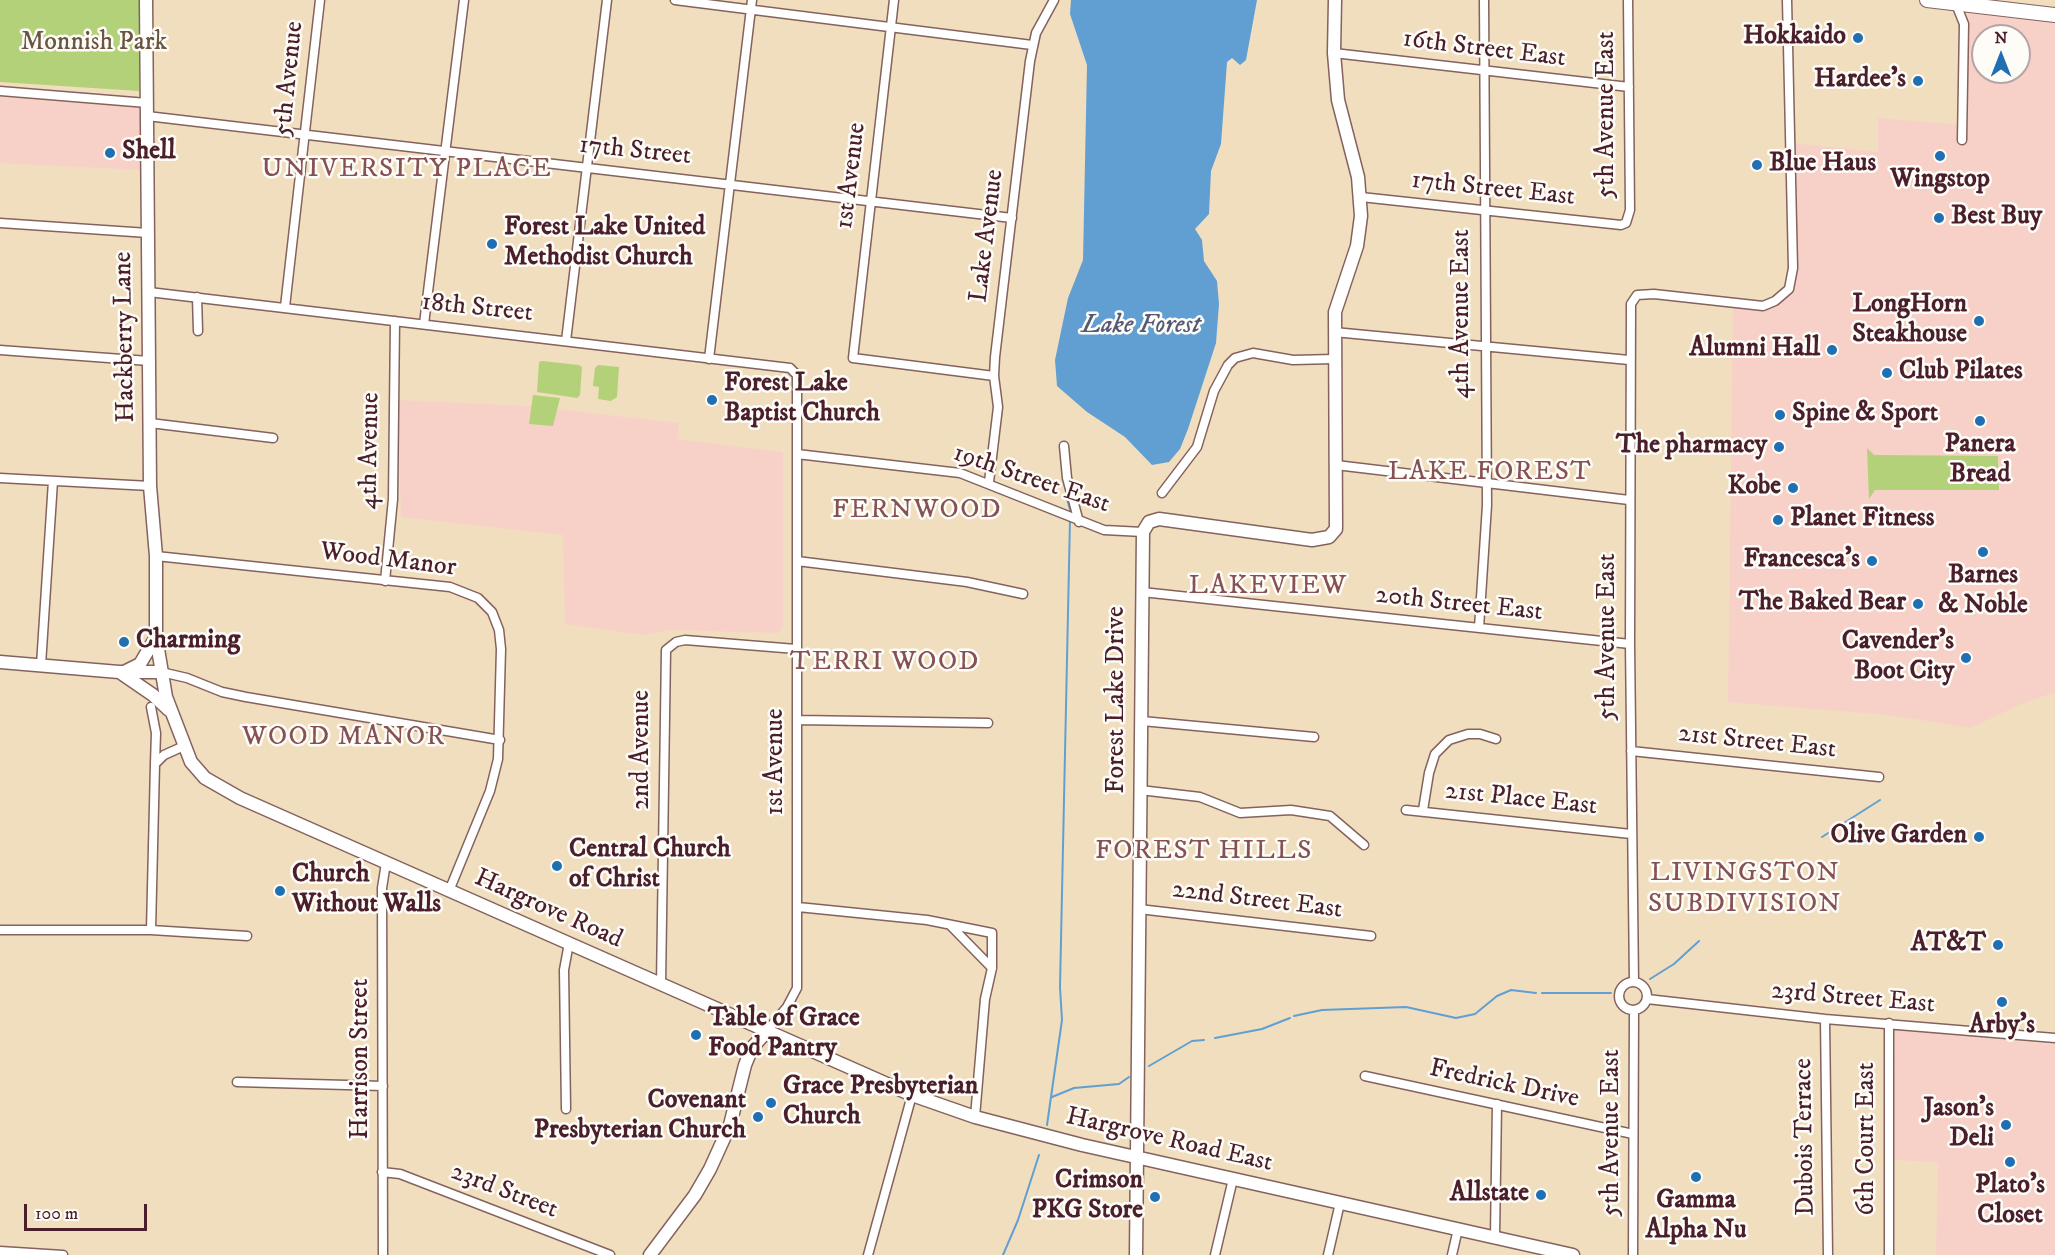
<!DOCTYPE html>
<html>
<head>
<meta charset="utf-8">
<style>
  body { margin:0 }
  #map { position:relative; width:2055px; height:1255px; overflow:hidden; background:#f1debe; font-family:"IM FELL DW Pica",serif }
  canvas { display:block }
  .north { position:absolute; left:1971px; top:24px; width:60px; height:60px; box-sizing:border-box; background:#fdfcf7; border:2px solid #b5a4a5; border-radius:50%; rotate:0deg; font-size:16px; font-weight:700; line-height:24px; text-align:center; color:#4a1f2b }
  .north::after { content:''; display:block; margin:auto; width:21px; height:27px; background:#1f6fb2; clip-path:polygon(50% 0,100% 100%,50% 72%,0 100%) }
  .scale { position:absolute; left:24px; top:1204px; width:123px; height:27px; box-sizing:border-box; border:3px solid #4a1f2b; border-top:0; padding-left:8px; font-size:18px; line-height:21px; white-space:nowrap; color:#4a1f2b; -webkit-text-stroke:4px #fdfcf7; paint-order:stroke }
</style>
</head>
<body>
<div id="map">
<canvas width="2055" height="1255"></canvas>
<div class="north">N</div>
<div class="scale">100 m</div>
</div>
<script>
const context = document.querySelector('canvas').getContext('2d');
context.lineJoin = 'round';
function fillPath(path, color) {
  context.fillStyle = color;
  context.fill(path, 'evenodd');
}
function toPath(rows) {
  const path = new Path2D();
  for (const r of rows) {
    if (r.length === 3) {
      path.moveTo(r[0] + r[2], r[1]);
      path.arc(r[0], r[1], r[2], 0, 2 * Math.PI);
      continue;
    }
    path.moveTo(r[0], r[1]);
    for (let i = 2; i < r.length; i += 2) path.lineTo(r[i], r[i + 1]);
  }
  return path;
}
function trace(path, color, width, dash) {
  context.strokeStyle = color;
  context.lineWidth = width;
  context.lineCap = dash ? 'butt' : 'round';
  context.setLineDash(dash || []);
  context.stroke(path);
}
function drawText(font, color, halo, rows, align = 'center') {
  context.font = font + ' "IM FELL DW Pica",serif';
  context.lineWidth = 5;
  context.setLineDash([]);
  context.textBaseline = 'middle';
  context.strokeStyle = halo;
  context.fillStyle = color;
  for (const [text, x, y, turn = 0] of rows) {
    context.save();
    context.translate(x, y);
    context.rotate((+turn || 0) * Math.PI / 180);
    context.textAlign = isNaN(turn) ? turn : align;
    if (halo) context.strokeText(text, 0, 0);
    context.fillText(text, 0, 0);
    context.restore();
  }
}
fillPath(toPath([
  [1969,10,2055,17,2055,692,2021,704,1971,728,1889,715,1728,702,1733,304,1763,306,1790,285,1790,143,1878,152,1878,118,1962,125],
  [1983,36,2019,36,2019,72,1983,72],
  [0,97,142,108,141,170,0,163],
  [398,400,527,406,679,423,677,439,783,452,783,625,779,633,669,630,643,635,565,624,563,535,401,517],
  [1895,1029,2055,1045,2055,1255,1936,1255,1938,1162,1892,1160]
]), '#f7d1c7');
fillPath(toPath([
  [0,0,139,0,139,91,0,82],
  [542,361,579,365,582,367,580,395,577,398,537,392,539,362],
  [598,365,619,367,617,397,611,401,598,399,599,387,593,386,595,368],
  [533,395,560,398,553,426,529,424],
  [1867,448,1874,455,1998,456,1999,490,1875,490,1869,499]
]), '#b3d178');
fillPath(toPath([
  [1071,0,1257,0,1246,60,1240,65,1232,58,1227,62,1221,144,1211,171,1209,214,1195,229,1202,240,1204,261,1217,281,1219,304,1216,343,1188,429,1180,449,1169,462,1152,465,1125,437,1087,412,1057,386,1055,360,1068,298,1083,260,1087,65,1070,14]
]), '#619fd3');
trace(toPath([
  [1067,499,1071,513],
  [1822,837,1880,800],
  [1650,979,1674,964,1699,941],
  [1542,993,1611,993],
  [1294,1016,1322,1010,1406,1007,1456,1018,1475,1014,1497,996,1511,990,1536,993],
  [1215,1038,1262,1029,1290,1018],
  [1149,1066,1192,1041,1204,1040],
  [1052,1097,1074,1088,1119,1084,1129,1077],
  [1047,1125,1062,1020,1060,987,1070,519],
  [1003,1255,1018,1220,1039,1155]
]), '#619fd3', 2);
const street = toPath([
  [675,0,1032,45],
  [894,0,853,358,994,376],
  [1956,4,1964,24,1962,140],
  [1334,53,1629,87],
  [0,91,147,103],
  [147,116,1012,218],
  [1361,197,1621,225,1626,223,1630,210,1628,0],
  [0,223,148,233],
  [149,292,790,368,797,375,797,988,787,1007,766,1032],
  [197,297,198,331],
  [285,307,320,0],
  [424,324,464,0],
  [1334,332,1629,360],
  [566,341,607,0],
  [0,350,149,361],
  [709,359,752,0],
  [150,423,273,438],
  [1064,446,1067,478,1079,522],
  [797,454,960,473,1104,530,1143,532],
  [1336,465,1629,500],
  [0,478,150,486],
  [989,482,998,407,994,376,995,357,1030,61,1036,33,1054,0],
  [1162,493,1197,447,1214,391,1228,365,1235,358,1253,353,1293,360,1334,359],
  [156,556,450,587,478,598,492,612,499,630,501,649,498,759,490,791,449,891],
  [797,561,967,582,1023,594],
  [385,581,393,499,395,321],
  [1142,592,1630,644],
  [1479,628,1487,505,1484,0],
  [41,665,53,481],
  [161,672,187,678,222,692,246,697,500,740],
  [151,707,156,733,155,764],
  [799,720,988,723],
  [1142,721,1314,737],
  [1631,751,1879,777],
  [1140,790,1200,797,1240,813,1291,810,1330,816,1364,845],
  [1406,810,1631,834],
  [1423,810,1429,773,1435,754,1449,740,1468,734,1480,734,1496,739],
  [798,907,927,920,992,933,992,968,985,999,975,1117],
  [1139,909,1371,936],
  [950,925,992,968],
  [0,930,151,930,247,936],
  [151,930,155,764,164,755,184,746],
  [1634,982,1630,644,1631,304,1637,295,1654,294,1763,306,1775,301,1789,289,1793,268,1787,0],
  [1633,996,14],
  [661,985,666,650,676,642,685,640,796,649],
  [1647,999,1825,1019,2055,1038],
  [1825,1019,1828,1255],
  [1365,1076,1633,1134],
  [237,1082,383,1086],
  [566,1109,564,970,569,943],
  [382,1172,400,1174,610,1255],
  [1495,1237,1497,1104],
  [0,1251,63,1255],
  [383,1255,382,888,386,863],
  [868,1255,912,1095],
  [1215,1255,1233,1179],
  [1328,1255,1340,1203],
  [1452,1255,1458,1229],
  [1633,1255,1634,1010],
  [1889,1255,1889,1023]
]);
const secondary = toPath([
  [146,0,150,486,156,556,156,637,166,697,191,762,205,778,240,798,912,1095,975,1117,1082,1145,1573,1255],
  [0,662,119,672,161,672],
  [126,671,140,664,156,637],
  [121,673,153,695,169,710],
  [650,1255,695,1195,710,1169,730,1125,745,1065,752,1048,766,1032],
  [1136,1255,1143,532,1149,522,1159,519,1312,540,1329,537,1336,529,1335,312,1357,246,1361,216,1358,177,1338,100,1334,53,1335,0]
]);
const primary = toPath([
  [1927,0,2055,15]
]);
trace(street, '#84625e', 11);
trace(secondary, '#84625e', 15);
trace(primary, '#84625e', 16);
trace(street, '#fff', 8);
trace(secondary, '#fff', 12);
trace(primary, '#fff', 14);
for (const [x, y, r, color] of [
  [1858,38,6,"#1f6fb2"],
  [1918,81,6,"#1f6fb2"],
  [110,153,6,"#1f6fb2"],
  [1940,156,6,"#1f6fb2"],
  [1757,165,6,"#1f6fb2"],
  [1939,218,6,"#1f6fb2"],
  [492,244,6,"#1f6fb2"],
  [1979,321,6,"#1f6fb2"],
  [1832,350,6,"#1f6fb2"],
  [1887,373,6,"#1f6fb2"],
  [712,400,6,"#1f6fb2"],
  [1780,415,6,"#1f6fb2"],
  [1980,421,6,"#1f6fb2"],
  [1779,447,6,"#1f6fb2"],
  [1793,488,6,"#1f6fb2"],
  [1778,520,6,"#1f6fb2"],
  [1983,552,6,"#1f6fb2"],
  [1872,561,6,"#1f6fb2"],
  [1918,604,6,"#1f6fb2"],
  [124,642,6,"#1f6fb2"],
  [1966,658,6,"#1f6fb2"],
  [1979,837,6,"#1f6fb2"],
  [557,866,6,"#1f6fb2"],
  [280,891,6,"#1f6fb2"],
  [1998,945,6,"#1f6fb2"],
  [2002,1002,6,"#1f6fb2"],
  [696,1035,6,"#1f6fb2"],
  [771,1103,6,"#1f6fb2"],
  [758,1117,6,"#1f6fb2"],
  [2006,1125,6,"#1f6fb2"],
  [2010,1162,6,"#1f6fb2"],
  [1696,1177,6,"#1f6fb2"],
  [1541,1195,6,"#1f6fb2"],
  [1155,1197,6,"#1f6fb2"]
]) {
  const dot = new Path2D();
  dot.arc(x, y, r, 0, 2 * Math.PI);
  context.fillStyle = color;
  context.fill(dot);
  trace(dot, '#fdfcf7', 2);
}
drawText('bold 26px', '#4a1f2b', '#fdfcf7', [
  ["Hokkaido",1846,38],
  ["Hardee's",1906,81],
  ["Shell",122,153,"left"],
  ["Blue Haus",1769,165,"left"],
  ["Wingstop",1940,181,"center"],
  ["Best Buy",1951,218,"left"],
  ["Forest Lake United",504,229,"left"],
  ["Methodist Church",504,259,"left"],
  ["LongHorn",1967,306],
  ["Steakhouse",1967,336],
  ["Alumni Hall",1820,350],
  ["Club Pilates",1899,373,"left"],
  ["Forest Lake",724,385,"left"],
  ["Baptist Church",724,415,"left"],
  ["Spine & Sport",1792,415,"left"],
  ["Panera",1980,446,"center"],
  ["Bread",1980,476,"center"],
  ["The pharmacy",1767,447],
  ["Kobe",1781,488],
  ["Planet Fitness",1790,520,"left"],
  ["Francesca's",1860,561],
  ["Barnes",1983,577,"center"],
  ["& Noble",1983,607,"center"],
  ["The Baked Bear",1906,604],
  ["Charming",136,642,"left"],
  ["Cavender's",1954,643],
  ["Boot City",1954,673],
  ["Olive Garden",1967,837],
  ["Central Church",569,851,"left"],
  ["of Christ",569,881,"left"],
  ["Church",292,876,"left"],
  ["Without Walls",292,906,"left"],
  ["AT&T",1986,945],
  ["Table of Grace",708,1020,"left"],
  ["Food Pantry",708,1050,"left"],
  ["Arby's",2002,1027,"center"],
  ["Grace Presbyterian",783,1088,"left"],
  ["Church",783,1118,"left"],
  ["Covenant",746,1102],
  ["Presbyterian Church",746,1132],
  ["Jason's",1994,1110],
  ["Deli",1994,1140],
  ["Crimson",1143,1182],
  ["PKG Store",1143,1212],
  ["Plato's",2010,1187,"center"],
  ["Closet",2010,1217,"center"],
  ["Allstate",1529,1195],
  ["Gamma",1696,1202,"center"],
  ["Alpha Nu",1696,1232,"center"]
], 'right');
drawText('26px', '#6a5442', '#fdfcf7', [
  ["Monnish Park",94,44]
]);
drawText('26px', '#4a1f2b', '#fdfcf7', [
  ["16th Street East",1484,50,7],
  ["5th Avenue",290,79,-84],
  ["5th Avenue East",1608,115,-90],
  ["17th Street",635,152,6],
  ["1st Avenue",852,176,-83],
  ["17th Street East",1493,190,6],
  ["Lake Avenue",988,236,-83],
  ["18th Street",477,309,6],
  ["4th Avenue East",1463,314,-90],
  ["Hackberry Lane",126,337,-91],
  ["4th Avenue",371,451,-89],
  ["19th Street East",1031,480,19],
  ["Wood Manor",388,561,7],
  ["20th Street East",1459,605,6],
  ["5th Avenue East",1609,637,-90],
  ["Forest Lake Drive",1118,700,-90],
  ["21st Street East",1757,743,6],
  ["2nd Avenue",643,750,-90],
  ["1st Avenue",777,762,-90],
  ["21st Place East",1521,800,6],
  ["22nd Street East",1257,901,7],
  ["Hargrove Road",548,910,24],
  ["23rd Street East",1853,999,5],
  ["Harrison Street",362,1059,-90],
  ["Fredrick Drive",1504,1085,12],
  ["5th Avenue East",1613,1133,-90],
  ["Dubois Terrace",1806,1137,-91],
  ["6th Court East",1868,1139,-90],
  ["Hargrove Road East",1169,1141,13],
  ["23rd Street",504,1192,21]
]);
context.letterSpacing = '1.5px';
drawText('27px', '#865155', '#fdfcf7', [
  ["UNIVERSITY PLACE",407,170],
  ["LAKE FOREST",1490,473],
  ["FERNWOOD",917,511],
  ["LAKEVIEW",1268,587],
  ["TERRI WOOD",885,663],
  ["WOOD MANOR",344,738],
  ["FOREST HILLS",1204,852],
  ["LIVINGSTON",1745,874],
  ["SUBDIVISION",1745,905]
]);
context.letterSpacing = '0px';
drawText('italic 27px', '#545977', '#fdfcf7', [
  ["Lake Forest",1141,326]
]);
</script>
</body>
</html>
